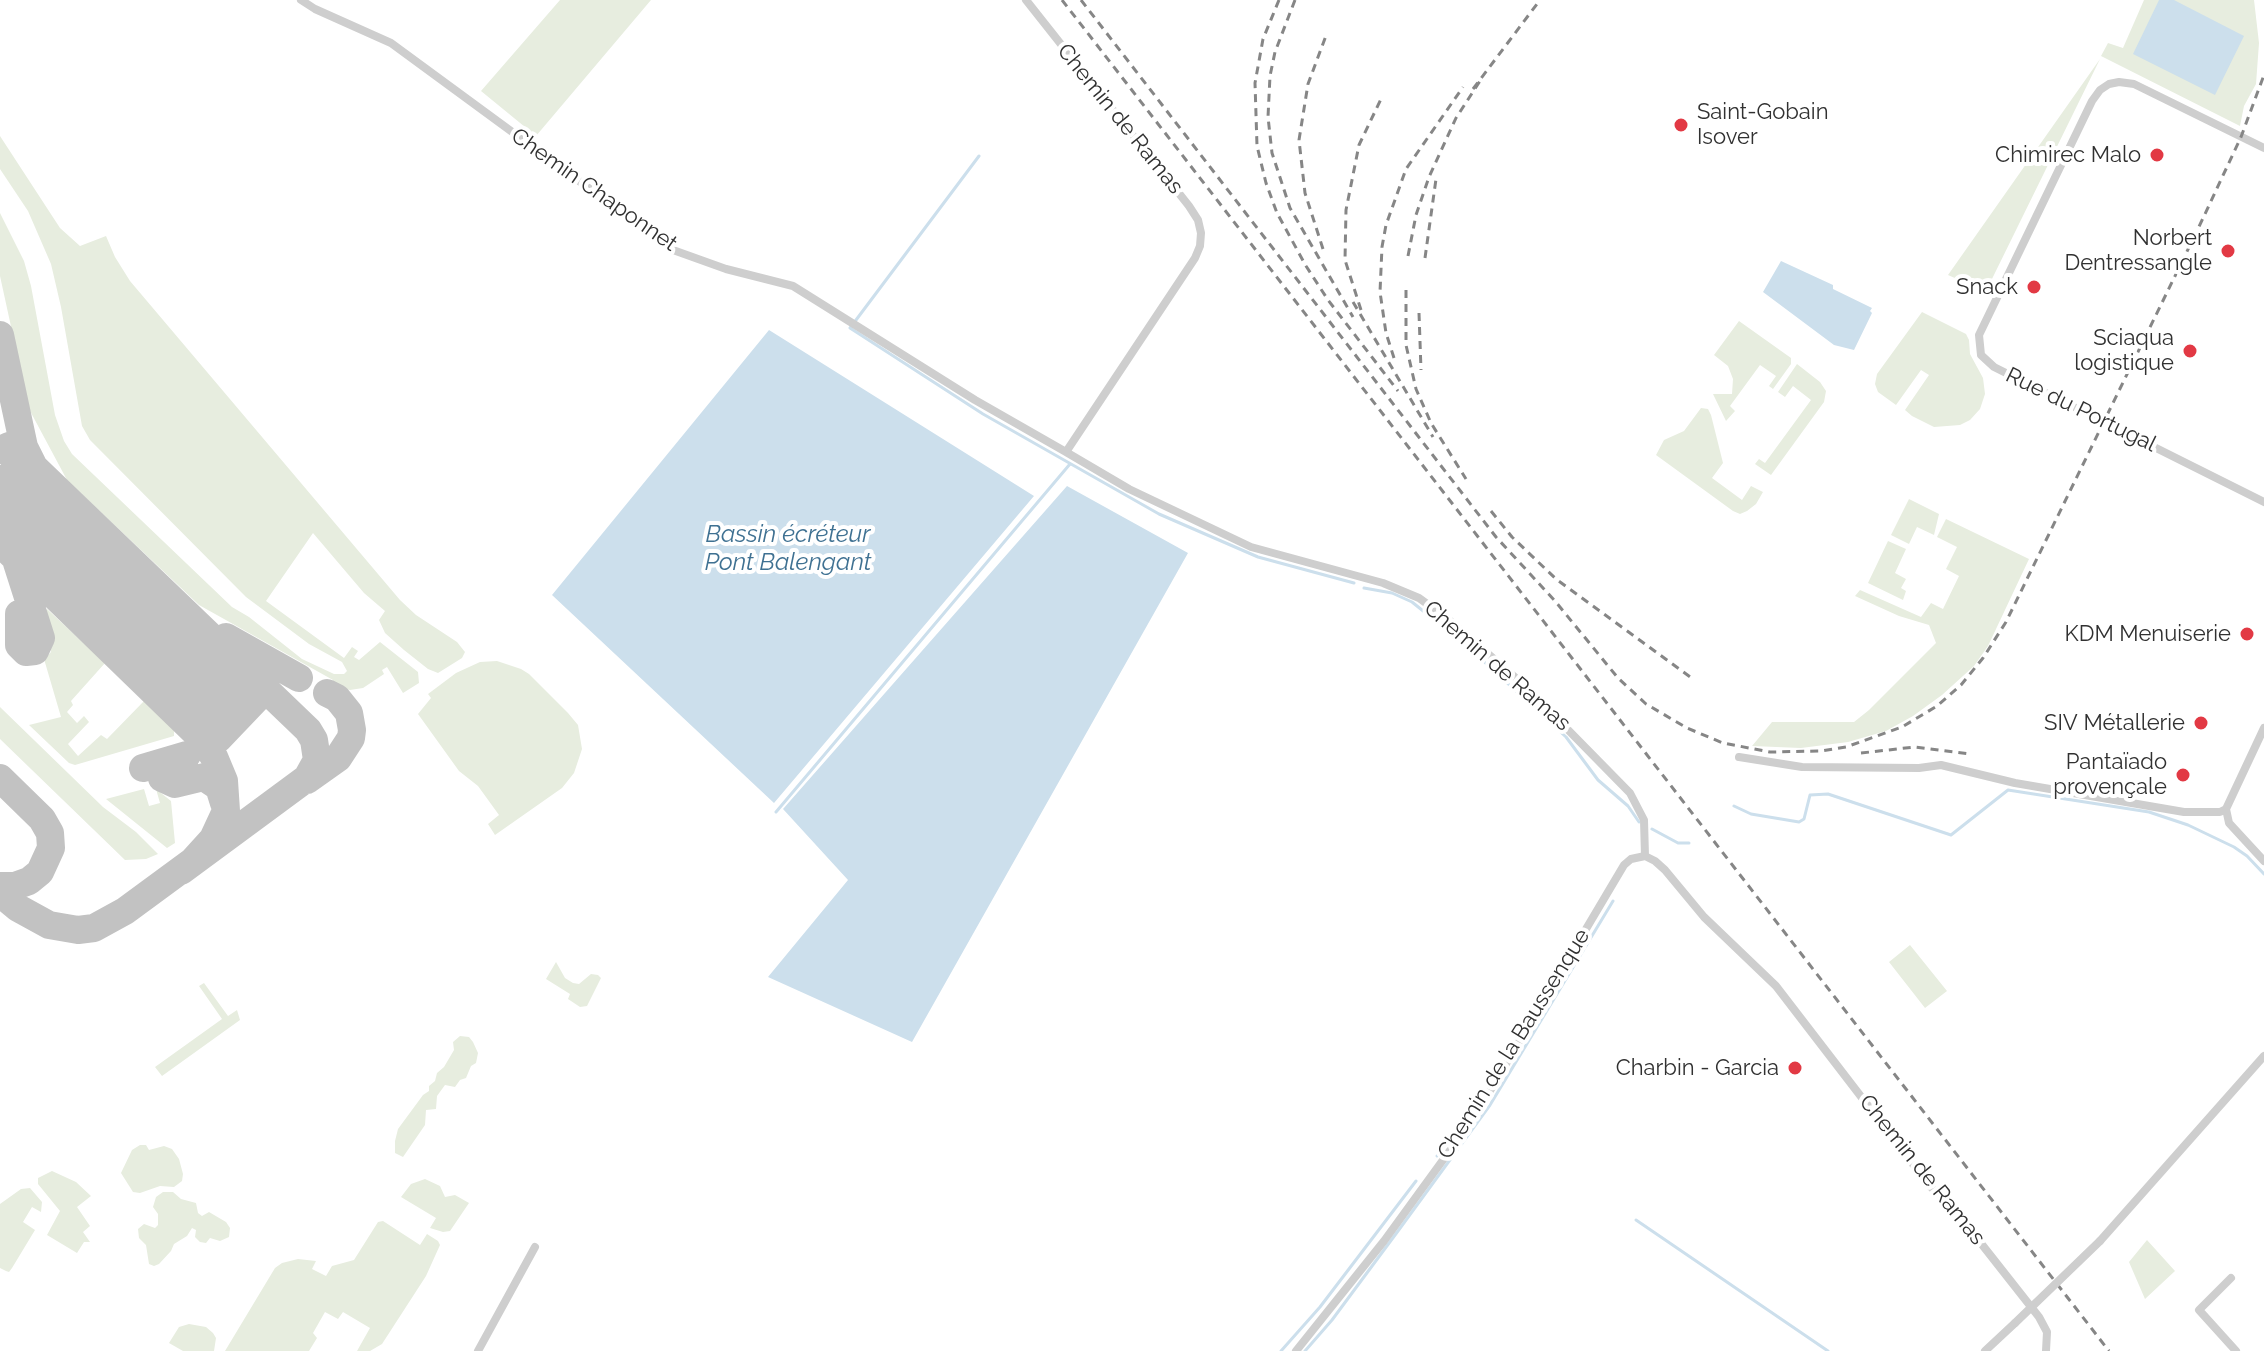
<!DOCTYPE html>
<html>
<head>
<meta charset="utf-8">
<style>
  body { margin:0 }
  canvas { display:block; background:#fff }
</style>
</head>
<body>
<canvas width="2264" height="1351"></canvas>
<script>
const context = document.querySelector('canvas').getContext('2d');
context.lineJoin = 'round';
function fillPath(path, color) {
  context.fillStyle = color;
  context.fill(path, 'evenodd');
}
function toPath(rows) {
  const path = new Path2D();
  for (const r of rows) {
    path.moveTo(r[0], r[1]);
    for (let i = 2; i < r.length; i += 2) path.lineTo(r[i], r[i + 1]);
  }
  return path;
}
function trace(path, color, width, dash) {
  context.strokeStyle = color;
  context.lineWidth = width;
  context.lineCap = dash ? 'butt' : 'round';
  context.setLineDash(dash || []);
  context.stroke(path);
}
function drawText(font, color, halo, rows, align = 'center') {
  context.font = font + ' Raleway,sans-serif';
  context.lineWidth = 8;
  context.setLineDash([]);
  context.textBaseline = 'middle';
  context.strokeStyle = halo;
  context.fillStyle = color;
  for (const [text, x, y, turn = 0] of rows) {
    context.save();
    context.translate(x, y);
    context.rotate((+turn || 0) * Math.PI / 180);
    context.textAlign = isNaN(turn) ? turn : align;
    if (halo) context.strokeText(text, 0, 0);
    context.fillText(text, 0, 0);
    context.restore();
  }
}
fillPath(toPath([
  [560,0,651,0,536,136,481,91],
  [2144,0,2254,0,2259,43,2256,84,2244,106,2240,126,2101,56,2108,43,2123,48],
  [2100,59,1990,283,1977,288,1948,275],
  [0,136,60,228,80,246,106,236,115,257,130,281,400,600,416,615,457,642,465,652,462,658,438,673,428,669,404,650,385,633,379,620,385,611,364,593,313,533,266,601,344,658,352,647,358,651,354,657,359,660,380,642,418,672,419,683,403,693,387,667,382,670,384,674,363,688,350,690,338,687,332,683,333,680,199,605,67,480,29,409,0,276,0,213,24,261,31,286,55,415,64,441,72,454,232,607,249,617,302,659,334,674,344,674,347,671,342,662,309,644,246,597,90,440,82,426,61,307,51,264,28,211,0,169],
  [1922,312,1966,334,1969,340,1970,354,1983,378,1985,394,1980,409,1970,420,1960,425,1934,427,1912,416,1905,410,1929,375,1921,370,1896,405,1878,392,1875,384,1877,374],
  [1739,321,1791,358,1791,364,1773,389,1769,386,1776,376,1760,365,1730,406,1735,411,1726,421,1713,394,1732,394,1733,379,1728,366,1714,355],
  [1797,364,1820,382,1826,391,1824,402,1771,475,1755,464,1759,459,1765,463,1811,400,1793,386,1785,397,1778,392],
  [1701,408,1708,409,1711,415,1723,463,1712,478,1742,500,1751,486,1763,492,1756,504,1747,511,1740,514,1733,511,1656,455,1664,440,1684,431],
  [1909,499,1939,514,1934,535,1917,527,1909,544,1891,535],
  [1946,519,2029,559,1988,646,1974,666,1942,695,1913,716,1886,731,1848,742,1801,748,1752,746,1772,722,1854,722,1869,710,1936,643,1929,625,1899,616,1855,596,1860,590,1921,617,1931,603,1943,609,1959,576,1946,569,1957,547,1937,537],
  [1888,541,1906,549,1895,573,1906,579,1901,588,1906,591,1903,600,1868,583],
  [47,609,105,663,71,701,73,705,67,712,77,723,84,716,89,722,68,744,78,756,101,735,107,739,144,701,174,730,174,736,75,765,69,763,29,725,61,717,44,659,51,652,41,616],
  [497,661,521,669,529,674,568,713,578,725,582,749,574,773,562,788,495,835,488,824,499,815,478,786,459,771,418,714,431,698,428,694,456,673,480,662],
  [0,707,103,807,136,832,158,854,146,859,125,860,0,739],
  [144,789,149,806,160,803,156,789,171,801,175,843,167,848,106,799],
  [1910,945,1947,991,1925,1008,1889,962],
  [556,962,565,978,573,983,579,984,591,974,598,975,601,978,587,1006,580,1007,568,999,570,994,546,979],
  [204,983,228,1016,237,1010,240,1020,162,1076,155,1067,222,1019,199,986],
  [460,1036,469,1037,473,1042,478,1053,476,1063,471,1066,466,1078,460,1080,455,1087,445,1085,437,1096,436,1109,426,1110,425,1125,403,1157,395,1153,395,1141,398,1129,423,1095,429,1091,429,1086,435,1081,437,1073,444,1067,454,1050,453,1042],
  [140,1145,146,1145,149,1150,164,1146,172,1149,179,1159,183,1174,182,1181,174,1187,160,1186,140,1193,133,1192,121,1173,132,1150],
  [52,1171,76,1182,91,1196,77,1207,90,1226,83,1232,90,1242,84,1242,77,1253,47,1235,60,1211,38,1184,38,1178],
  [425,1179,440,1186,445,1197,455,1195,469,1203,450,1231,443,1232,430,1228,436,1218,401,1197,411,1184],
  [30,1188,42,1202,41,1212,32,1207,23,1222,35,1230,12,1268,9,1272,6,1271,0,1268,0,1204,21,1189],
  [163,1192,173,1192,181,1199,196,1203,198,1213,202,1216,209,1212,226,1222,230,1228,229,1237,220,1241,210,1238,206,1243,200,1242,195,1237,196,1230,192,1228,187,1236,174,1244,171,1251,159,1264,154,1266,149,1264,146,1245,139,1238,138,1229,144,1224,155,1228,158,1225,158,1214,153,1207,156,1197],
  [383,1221,420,1245,427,1234,438,1241,440,1245,426,1276,382,1344,370,1351,357,1351,370,1328,343,1312,338,1319,325,1312,313,1333,317,1338,309,1351,225,1351,275,1268,282,1263,298,1259,316,1261,312,1269,326,1276,332,1266,354,1260,378,1222],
  [2147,1240,2175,1271,2145,1299,2129,1262],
  [189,1324,206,1327,213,1333,216,1338,214,1351,183,1351,169,1343,179,1327]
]), '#e7eddf');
fillPath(toPath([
  [2159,0,2174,0,2244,36,2215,95,2133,54],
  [1781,261,1833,285,1833,289,1872,308,1870,311,1872,313,1854,350,1834,345,1763,292],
  [769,330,1034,496,774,803,552,595],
  [1067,486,1188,553,912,1042,768,977,848,880,783,809]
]), '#ccdfec');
trace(toPath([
  [979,156,850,328,983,414,1159,514,1258,557,1354,583],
  [1364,588,1392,593,1412,602,1468,647,1566,737,1598,780,1628,806,1639,822],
  [1734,806,1751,814,1799,822,1804,819,1810,795,1828,794,1951,835,2008,790,2149,812,2188,825,2234,847,2247,856,2264,874],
  [776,812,1070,464],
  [1652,829,1678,843,1689,843],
  [1437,1156,1478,1095],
  [1636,1220,1828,1351],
  [1281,1351,1320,1307,1416,1181],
  [1305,1351,1332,1320,1398,1231,1490,1105,1613,901]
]), '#ccdfec', 3);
trace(toPath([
  [0,335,24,447,34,467,308,730,314,740,317,760,307,778,181,871],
  [0,485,18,467,21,459,14,448,9,446,0,450],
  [0,519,37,480,37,471,28,464],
  [0,542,12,541,52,500,55,492,54,487,44,480],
  [0,543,202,739,214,757,224,781,226,811,213,839,193,861,125,911,94,928,78,930,49,925,18,908,0,893],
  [10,545,11,553,17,559,29,557,71,513,71,504,59,496],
  [17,563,41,638,35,651,26,652,19,645,19,614],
  [28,569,34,575,46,574,86,533,90,525,85,516,80,514],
  [44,578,48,589,55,593,63,590,105,546,106,542,102,533,94,529],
  [62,603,68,608,80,607,120,566,124,558,122,554,111,546],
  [78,611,79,619,85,625,98,623,140,579,139,570,128,562],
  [96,628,96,635,103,642,115,640,157,595,156,587,149,580],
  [226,637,299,678],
  [113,652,120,658,132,656,171,615,175,608,173,603,171,599,162,595],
  [130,661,131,669,137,675,149,673,191,629,192,624,188,616,180,612],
  [147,678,148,686,154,691,166,690,208,645,205,632,197,628],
  [165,702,171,708,183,707,223,666,225,654,223,649,215,645],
  [182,711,182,719,188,725,201,723,243,678,244,674,240,665,231,661],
  [199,727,202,739,210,741,218,739,260,695,261,690,257,682,249,678],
  [143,768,187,755,165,763,161,768,162,778,175,784,204,777,219,787,224,803],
  [0,778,42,819,50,833,51,848,40,872,29,881,15,886,0,886],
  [307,780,338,758,351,738,352,730,349,713,337,698,327,693]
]), '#c2c2c2', 28);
trace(toPath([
  [301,0,315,9,391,43,673,250,726,269,793,286,975,400,1066,452],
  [1026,0,1189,206,1198,220,1201,233,1200,246,1195,258,1066,452,1129,489,1251,547,1383,583,1419,598,1448,619,1525,686,1630,793,1644,820,1645,856],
  [2264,148,2134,84,2119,82,2109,84,2100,90,2092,101,1979,335,1981,355,1994,367,2264,502],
  [1739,757,1802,767,1919,768,1941,765,2015,783,2184,812,2220,812,2226,809],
  [2226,809,2264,728],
  [2226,809,2229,823,2264,861],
  [1645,856,1655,861,1665,870,1704,917,1776,986,1929,1185,1965,1223,2039,1317,2047,1332,2046,1351],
  [2100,1241,2264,1056],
  [2231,1278,2199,1310,2236,1351],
  [478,1351,535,1247],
  [1296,1351,1384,1241,1475,1116,1624,865,1631,859,1645,856],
  [1985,1351,2015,1323]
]), '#cecece', 8);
trace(toPath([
  [1062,0,2109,1351],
  [1081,0,1496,537,1555,601,1618,678,1646,704,1687,728,1723,743,1770,752,1821,751,1846,747,1902,727,1937,706,1961,685,1983,658,2006,622,2197,231,2241,137,2264,75],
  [1279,0,1263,39,1255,83,1257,146,1266,183,1277,213,1306,266,1328,300,1398,391],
  [1295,0,1275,52,1270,76,1268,117,1272,153,1290,208,1353,317],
  [1473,89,1540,0],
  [1323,249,1305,193,1299,140,1308,84,1327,33],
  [1408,256,1416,215,1429,177,1456,118,1480,81],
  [1425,258,1436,179],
  [1406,290,1406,345,1416,389,1431,423,1466,479],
  [1353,302,1433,437],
  [1361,310,1345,260,1346,210,1359,145,1381,99],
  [1419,313,1421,370],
  [1394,358,1386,333,1380,292,1382,247,1386,225,1406,169,1463,87],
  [1491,511,1512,537,1556,579,1693,679],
  [1861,753,1915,747,1971,754]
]), '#868686', 3, [8, 6]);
trace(toPath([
  [2015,1323,2100,1241]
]), '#cecece', 8);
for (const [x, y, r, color] of [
  [1681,125,8,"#e23944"],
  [2157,155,8,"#e23944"],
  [2228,251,8,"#e23944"],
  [2034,287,8,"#e23944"],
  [2190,351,8,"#e23944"],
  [2247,634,8,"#e23944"],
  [2201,723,8,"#e23944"],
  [2183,775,8,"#e23944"],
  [1795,1068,8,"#e23944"]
]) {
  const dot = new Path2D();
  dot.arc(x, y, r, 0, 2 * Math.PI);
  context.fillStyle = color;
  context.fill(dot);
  trace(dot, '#fff', 3);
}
drawText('22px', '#313131', '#fff', [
  ["Saint-Gobain",1697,112,"left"],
  ["Isover",1697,137,"left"],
  ["Chimirec Malo",2141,155],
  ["Norbert",2212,238],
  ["Dentressangle",2212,263],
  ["Snack",2018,287],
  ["Sciaqua",2174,338],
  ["logistique",2174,363],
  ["KDM Menuiserie",2231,634],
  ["SIV Métallerie",2185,723],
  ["Pantaïado",2167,762],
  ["provençale",2167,787],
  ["Charbin - Garcia",1779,1068]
], 'right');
drawText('22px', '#313131', '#fff', [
  ["Chemin de Ramas",1120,119,51],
  ["Chemin Chaponnet",594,190,35],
  ["Rue du Portugal",2081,410,26],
  ["Chemin de Ramas",1497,666,41],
  ["Chemin de la Baussenque",1514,1044,-58],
  ["Chemin de Ramas",1922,1170,51]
]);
drawText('italic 24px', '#3f7192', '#fff', [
  ["Bassin écréteur",788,535],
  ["Pont Balengant",788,563]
]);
</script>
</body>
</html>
